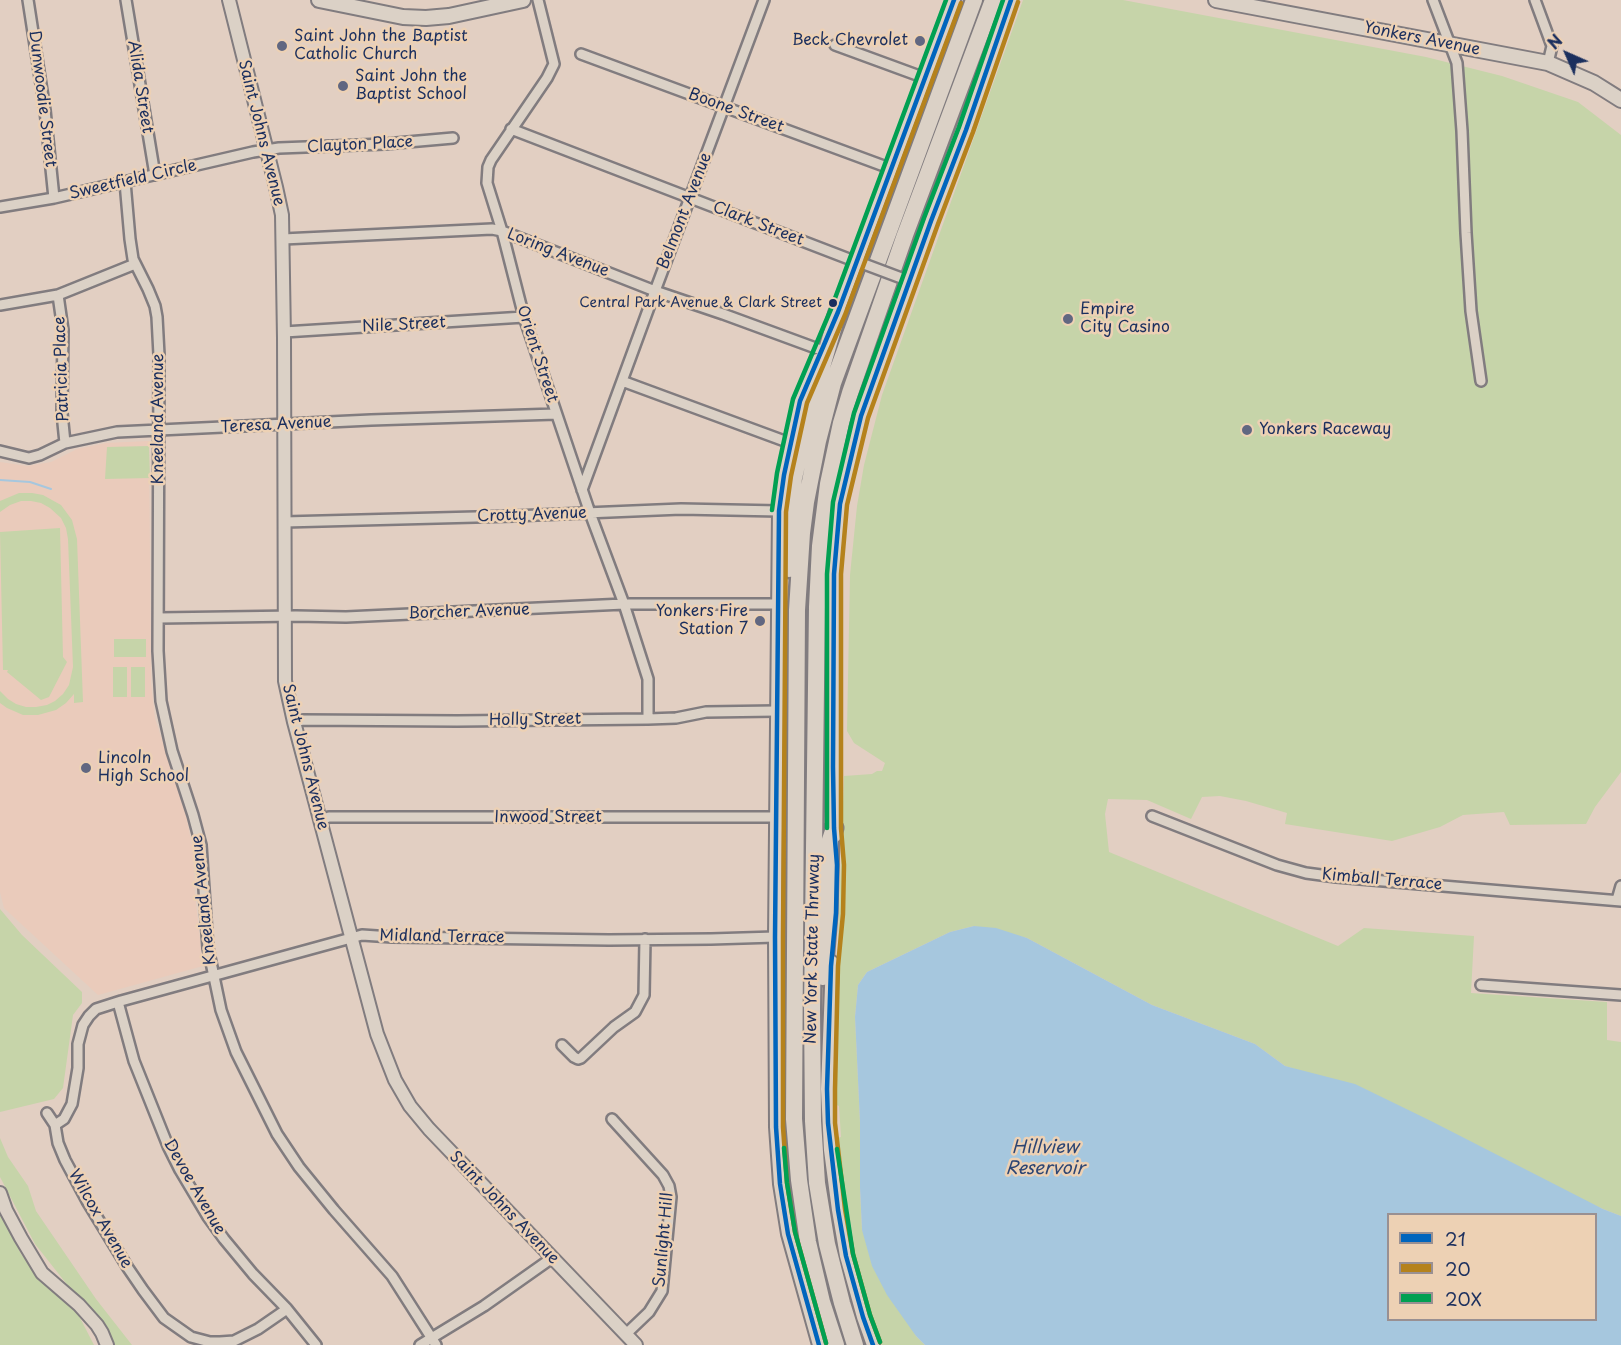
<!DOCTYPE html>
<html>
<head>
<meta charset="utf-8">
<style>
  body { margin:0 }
  #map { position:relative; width:1621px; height:1345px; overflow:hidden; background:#e2cfc2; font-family:"Playpen Sans",sans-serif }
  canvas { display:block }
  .legend { position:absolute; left:1387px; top:1213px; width:210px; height:108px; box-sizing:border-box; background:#edd1b4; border:2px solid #999092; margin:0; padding:8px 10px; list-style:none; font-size:18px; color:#1b2f5e }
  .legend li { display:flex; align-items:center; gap:12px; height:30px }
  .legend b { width:30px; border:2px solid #999092 }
  .north { position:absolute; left:1537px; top:24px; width:60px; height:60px; -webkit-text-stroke:4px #edd1b4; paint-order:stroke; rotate:315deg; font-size:16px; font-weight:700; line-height:24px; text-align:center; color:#1b2f5e }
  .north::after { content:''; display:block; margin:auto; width:21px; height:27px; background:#1b2f5e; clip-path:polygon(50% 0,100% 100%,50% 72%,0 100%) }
</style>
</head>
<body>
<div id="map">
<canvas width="1621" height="1345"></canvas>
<ul class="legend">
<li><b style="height:8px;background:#0065bd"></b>21</li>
<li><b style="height:8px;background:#b5821c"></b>20</li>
<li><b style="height:8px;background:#01a052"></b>20X</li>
</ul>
<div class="north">N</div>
</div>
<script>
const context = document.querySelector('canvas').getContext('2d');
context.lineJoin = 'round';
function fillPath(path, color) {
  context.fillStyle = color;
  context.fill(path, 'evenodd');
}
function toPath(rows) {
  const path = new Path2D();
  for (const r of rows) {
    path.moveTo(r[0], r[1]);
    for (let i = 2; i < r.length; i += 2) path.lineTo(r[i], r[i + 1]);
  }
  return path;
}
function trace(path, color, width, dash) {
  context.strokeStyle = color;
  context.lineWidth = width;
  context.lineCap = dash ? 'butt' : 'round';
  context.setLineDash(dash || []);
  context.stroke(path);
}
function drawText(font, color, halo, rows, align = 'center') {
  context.font = font + ' "Playpen Sans",sans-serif';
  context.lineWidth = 5;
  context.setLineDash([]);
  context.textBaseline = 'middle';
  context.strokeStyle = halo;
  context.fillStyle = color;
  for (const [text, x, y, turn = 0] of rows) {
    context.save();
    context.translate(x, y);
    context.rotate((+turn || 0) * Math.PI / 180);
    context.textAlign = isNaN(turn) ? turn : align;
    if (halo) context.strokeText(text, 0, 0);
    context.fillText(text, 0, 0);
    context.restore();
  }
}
fillPath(toPath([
  [149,441,151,684,155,718,187,819,193,853,195,894,203,966,98,995,4,908,0,892,0,462,27,466,51,462,77,449,106,443]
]), '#eacbbb');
fillPath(toPath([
  [1023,0,1123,0,1426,57,1502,76,1578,102,1621,135,1621,772,1595,807,1586,824,1510,825,1504,812,1463,815,1440,827,1392,841,1285,824,1287,813,1246,801,1220,796,1202,797,1191,819,1147,800,1108,799,1105,814,1109,852,1338,946,1364,928,1474,936,1471,993,1607,1002,1607,1040,1621,1042,1621,1216,1603,1209,1301,1071,1285,1066,1255,1044,1152,1005,1027,938,974,926,950,932,867,972,858,985,855,1017,860,1122,860,1188,862,1230,916,1336,925,1345,881,1345,868,1312,850,1258,833,1139,841,1137,839,1106,832,1103,844,776,872,774,877,771,882,771,885,763,854,743,847,731,850,575,857,506,864,465,882,395],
  [149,446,150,478,105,479,107,447],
  [19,493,32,493,43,495,61,505,72,520,77,539,83,702,74,703,74,694,66,703,56,710,38,715,23,715,7,708,0,703,0,691,8,699,16,704,26,707,36,707,47,705,55,701,63,694,69,685,73,667,68,539,66,528,61,518,50,508,41,503,31,501,21,501,10,505,0,512,0,501],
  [60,528,63,657,67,662,49,697,41,700,7,672,8,670,3,670,0,532],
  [114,639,146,639,146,657,114,657],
  [113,667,127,667,127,697,113,697],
  [131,667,145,667,145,697,131,697],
  [0,909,22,935,82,992,82,1003,73,1015,63,1088,54,1099,0,1112],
  [0,1138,8,1157,28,1186,36,1211,96,1299,132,1345,113,1345,103,1323,73,1292,35,1244,0,1177],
  [0,1209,21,1254,45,1285,78,1314,94,1345,0,1345]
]), '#c6d4a9');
fillPath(toPath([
  [974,926,996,928,1027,938,1152,1005,1255,1044,1285,1066,1355,1084,1431,1121,1603,1209,1621,1216,1621,1345,925,1345,916,1336,887,1295,872,1266,862,1230,860,1188,860,1122,855,1017,858,985,867,972,950,932],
  [1388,1214,1596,1214,1596,1320,1388,1320]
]), '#a6c7de');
trace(toPath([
  [0,480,30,482,51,489]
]), '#a6c7de', 2);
const street = toPath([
  [28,0,45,110,54,198],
  [126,0,155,175],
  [538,0,554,64,547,78,491,160,488,167,487,183,502,231,524,317,590,513,624,604,648,679,648,719],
  [1433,0,1457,63,1462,131,1466,233,1471,311,1481,381],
  [1535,0,1552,46,1548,63],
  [835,45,925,78],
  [581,54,892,169],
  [511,129,862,264],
  [125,182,130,239,133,259,148,289,155,306,157,317,159,355,158,651,161,701,172,751,193,815,201,845,208,948,221,1010,236,1052,277,1134,299,1167,334,1210,392,1276,436,1345],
  [0,207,54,198,253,152,279,148,385,144,453,138],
  [283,239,492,229,502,231,655,291,723,314,821,350],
  [58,295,63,330,62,413,65,443],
  [0,305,58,295,135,264],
  [284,332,524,317],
  [622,381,790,443],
  [0,451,29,458,40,455,65,443,117,432,371,420,556,414],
  [582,490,655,291,764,0],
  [284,522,514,516,681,509,779,511],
  [159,618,296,616,346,617,624,604,778,604],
  [294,722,303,720,457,721,648,719,676,718,706,712,776,711],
  [1152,816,1277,865,1306,873,1336,877,1621,901],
  [320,820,329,817,776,817],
  [1617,900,1621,886],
  [1481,985,1621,995],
  [118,1002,134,1061,168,1146,180,1170,208,1217,224,1239,253,1274,287,1309,316,1345],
  [562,1045,574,1057,578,1059,581,1058,614,1027,635,1012,644,995,645,939],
  [47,1113,55,1125],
  [612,1119,663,1175,669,1186,671,1197,662,1291,649,1312,626,1334],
  [287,1309,258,1329,234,1341,220,1342,210,1342,191,1337,164,1318,143,1290,128,1268,87,1201,65,1160,58,1143,55,1125,64,1119,72,1104,78,1068,78,1044,83,1025,89,1016,96,1009,121,1001,362,935,392,937,609,940,711,939,775,937],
  [420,1345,484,1306,552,1258]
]);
const secondary = toPath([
  [229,0,276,187,282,215,284,338,285,681,294,722,377,1034,395,1080,410,1106,429,1129,636,1345],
  [835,319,954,0],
  [817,360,800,401,784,475,779,511,775,937,776,1127,780,1184,788,1234,819,1345],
  [835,836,833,767,833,649,834,574,840,504,861,416,931,221,966,130,1011,0],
  [832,962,827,1089,830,1150,838,1210,846,1256,863,1317,873,1345],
  [0,1193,6,1210,21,1238,42,1273,79,1305,97,1325,102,1333,107,1345]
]);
const primary = toPath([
  [319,0,403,17,426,18,449,16,523,0],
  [1216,0,1548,63,1594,83,1621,100]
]);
const highway = toPath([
  [789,569,790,515,794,478,812,401,838,312],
  [823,977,828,915,830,840,834,828],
  [836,1345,822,1302,808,1242,799,1180,794,1119,797,610,802,533,806,502,818,441,833,383,974,0],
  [855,1345,842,1303,827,1244,817,1183,813,1121,812,1009,817,607,820,546,828,484,841,423,850,393,905,235,993,0]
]);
trace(street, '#817c7f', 14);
trace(secondary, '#817c7f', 16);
trace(primary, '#817c7f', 18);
trace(highway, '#817c7f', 21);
trace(street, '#dbd1c6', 9);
trace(secondary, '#dbd1c6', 12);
trace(primary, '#dbd1c6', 14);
trace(highway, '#dbd1c6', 16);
const streetBridge = toPath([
  [864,264,904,279]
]);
trace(streetBridge, '#817c7f', 14, []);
trace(streetBridge, '#dbd1c6', 9);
trace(toPath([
  [819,1345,788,1234,780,1184,776,1127,775,937,779,511,784,475,800,401,838,312,954,0],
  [873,1345,863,1317,846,1256,838,1210,828,1123,827,1089,831,966,836,913,837,865,834,828,833,767,834,574,840,504,861,416,931,221,966,130,1011,0]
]), '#0065bd', 4.5);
trace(toPath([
  [880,1342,870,1315,853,1254,845,1209,835,1123,835,1089,838,966,843,914,844,865,841,828,841,574,847,505,868,418,938,224,973,132,1018,2],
  [826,1343,795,1232,787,1183,783,1127,783,937,786,512,791,476,807,403,845,315,961,3]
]), '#b5821c', 4.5);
trace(toPath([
  [772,510,777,473,793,399,831,309,946,0],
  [827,828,827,574,833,502,854,413,924,218,959,127,1003,0],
  [784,1148,787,1183,795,1232,826,1343],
  [837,1149,853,1254,870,1315,880,1342]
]), '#01a052', 4.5);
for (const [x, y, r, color] of [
  [920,41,6,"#616781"],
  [282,46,6,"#616781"],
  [343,86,6,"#616781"],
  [833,303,5,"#1b2f5e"],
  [1068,319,6,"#616781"],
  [1247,430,6,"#616781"],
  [760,621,6,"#616781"],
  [86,768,6,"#616781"]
]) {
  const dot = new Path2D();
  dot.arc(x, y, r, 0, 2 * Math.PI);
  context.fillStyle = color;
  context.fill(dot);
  trace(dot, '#edd1b4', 2);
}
drawText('14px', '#1b2f5e', '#edd1b4', [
  ["Central Park Avenue & Clark Street",822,303]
], 'right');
drawText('16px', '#1b2f5e', '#edd1b4', [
  ["Saint John the Baptist",294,37],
  ["Catholic Church",294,55],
  ["Beck Chevrolet",908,41,"right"],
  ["Saint John the",355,77],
  ["Baptist School",355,95],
  ["Empire",1080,310],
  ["City Casino",1080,328],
  ["Yonkers Raceway",1259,430],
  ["Yonkers Fire",748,612,"right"],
  ["Station 7",748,630,"right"],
  ["Lincoln",98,759],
  ["High School",98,777]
], 'left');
drawText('16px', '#1b2f5e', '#edd1b4', [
  ["Yonkers Avenue",1422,39,11],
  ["Alida Street",140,87,81],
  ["Dunwoodie Street",42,99,83],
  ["Boone Street",736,111,20],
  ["Saint Johns Avenue",261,133,76],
  ["Clayton Place",360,145,-3],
  ["Sweetfield Circle",133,180,-13],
  ["Belmont Avenue",685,211,-69],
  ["Clark Street",758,224,21],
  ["Loring Avenue",558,253,21],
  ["Nile Street",404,325,-3],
  ["Orient Street",537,354,72],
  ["Patricia Place",62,369,-92],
  ["Kneeland Avenue",159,419,-90],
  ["Teresa Avenue",276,425,-3],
  ["Crotty Avenue",532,515,-2],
  ["Borcher Avenue",469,612,-2],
  ["Holly Street",535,720,-1],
  ["Saint Johns Avenue",305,757,76],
  ["Inwood Street",548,818],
  ["Kimball Terrace",1382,880,5],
  ["Kneeland Avenue",204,900,-96],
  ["Midland Terrace",442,937,1],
  ["New York State Thruway",813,949,-89],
  ["Devoe Avenue",194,1187,60],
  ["Saint Johns Avenue",504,1208,46],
  ["Wilcox Avenue",100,1219,60],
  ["Sunlight Hill",664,1240,-85]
]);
drawText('italic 18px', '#2c4573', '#edd1b4', [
  ["Hillview",1045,1148],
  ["Reservoir",1045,1169]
]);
</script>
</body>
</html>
